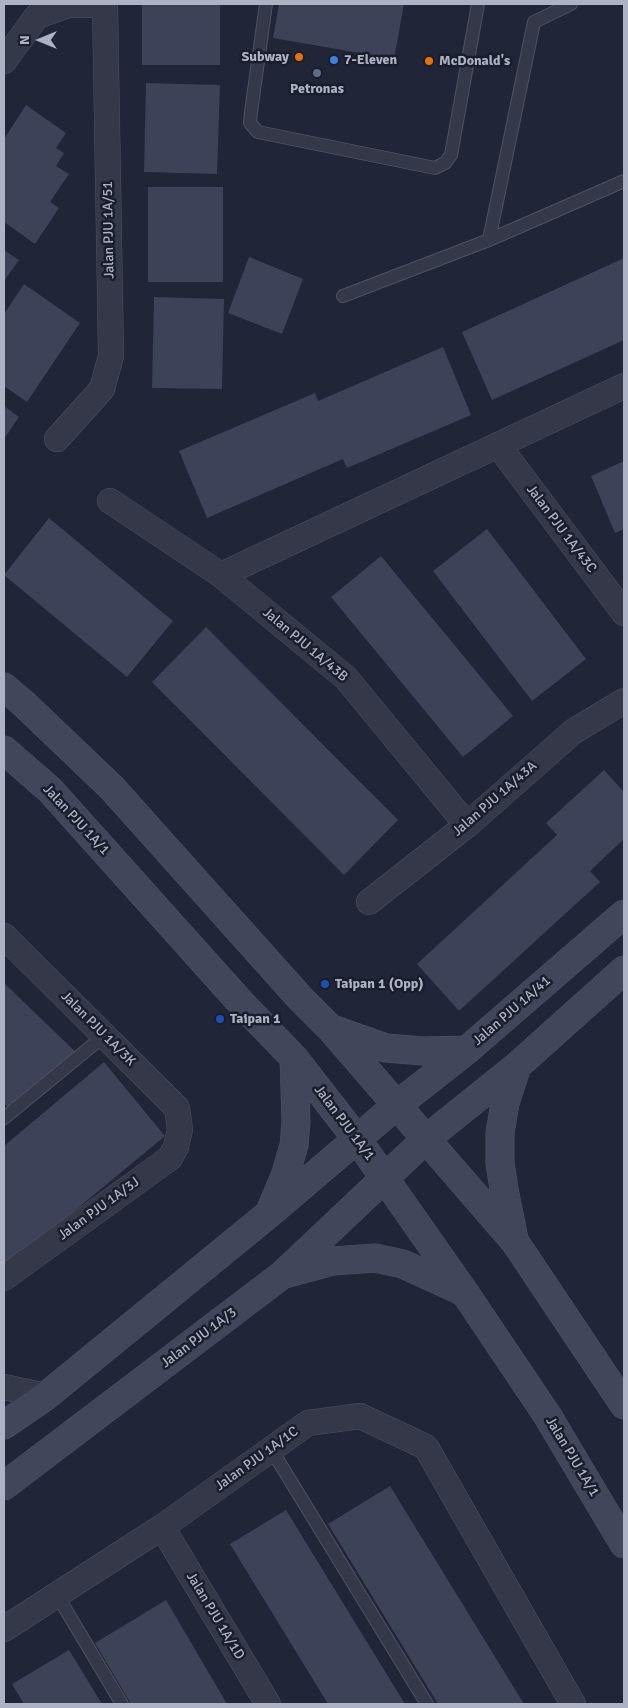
<!DOCTYPE html>
<html>
<head>
<meta charset="utf-8">
<style>
  body { margin:0 }
  #map { position:relative; width:628px; height:1708px; overflow:hidden; background:#202537; font-family:Signika,sans-serif }
  canvas { display:block }
  .frame { position:absolute; inset:0; border:5px solid #aeb2c5; pointer-events:none }
  .north { position:absolute; left:15px; top:15px; width:50px; height:50px; -webkit-text-stroke:4px #191d2c; paint-order:stroke; rotate:270deg; font-size:14px; font-weight:700; line-height:20px; text-align:center; color:#aeb2c5 }
  .north::after { content:''; display:block; margin:auto; width:18px; height:22px; background:#aeb2c5; clip-path:polygon(50% 0,100% 100%,50% 72%,0 100%) }
</style>
</head>
<body>
<div id="map">
<canvas width="628" height="1708"></canvas>
<div class="frame"></div>
<div class="north">N</div>
</div>
<script>
const context = document.querySelector('canvas').getContext('2d');
context.lineJoin = 'round';
function fillPath(path, color) {
  context.fillStyle = color;
  context.fill(path, 'evenodd');
}
function toPath(rows) {
  const path = new Path2D();
  for (const r of rows) {
    path.moveTo(r[0], r[1]);
    for (let i = 2; i < r.length; i += 2) path.lineTo(r[i], r[i + 1]);
  }
  return path;
}
function trace(path, color, width, dash) {
  context.strokeStyle = color;
  context.lineWidth = width;
  context.lineCap = dash ? 'butt' : 'round';
  context.setLineDash(dash || []);
  context.stroke(path);
}
function drawText(font, color, halo, rows, align = 'center') {
  context.font = font + ' Signika,sans-serif';
  context.lineWidth = 5;
  context.setLineDash([]);
  context.textBaseline = 'middle';
  context.strokeStyle = halo;
  context.fillStyle = color;
  for (const [text, x, y, turn = 0] of rows) {
    context.save();
    context.translate(x, y);
    context.rotate((+turn || 0) * Math.PI / 180);
    context.textAlign = isNaN(turn) ? turn : align;
    if (halo) context.strokeText(text, 0, 0);
    context.fillText(text, 0, 0);
    context.restore();
  }
}
fillPath(toPath([
  [142,4,220,4,220,65,142,65],
  [279,4,404,4,394,59,273,38],
  [146,83,220,85,217,174,144,172],
  [26,105,66,133,56,148,64,153,56,166,69,174,50,202,59,208,35,244,4,222,4,139],
  [148,187,223,187,223,282,148,282],
  [4,250,19,260,4,281],
  [249,257,303,279,282,334,228,313],
  [624,258,624,340,492,400,462,332],
  [24,284,80,323,27,402,4,386,4,314],
  [154,297,224,299,222,389,152,388],
  [443,347,471,415,347,468,343,459,207,518,179,451,315,393,318,401],
  [4,406,19,417,4,439],
  [624,461,624,529,615,533,591,476],
  [49,518,173,621,127,677,4,575],
  [487,529,586,659,532,701,433,571],
  [381,556,513,716,463,757,331,597],
  [206,627,398,820,344,875,152,682],
  [604,770,624,792,624,839,590,871,600,882,459,1011,417,964,557,835,546,823],
  [4,983,82,1058,8,1107,4,1103],
  [104,1062,165,1136,4,1269,4,1146],
  [390,1486,524,1704,438,1704,328,1524],
  [286,1510,405,1704,328,1704,230,1544],
  [166,1600,227,1704,131,1704,95,1643],
  [69,1650,102,1704,24,1704,12,1684]
]), '#3c4258');
const lane = toPath([
  [266,4,251,112,250,123,258,132,435,168,445,163,451,155,478,4],
  [489,240,624,181],
  [343,296,489,240,534,22,571,4],
  [4,1118,105,1035],
  [271,1449,427,1704],
  [57,1595,122,1704]
]);
const street = toPath([
  [4,61,37,16,69,5,105,5],
  [57,439,102,389,111,356,105,4],
  [498,445,624,613],
  [110,501,221,575,346,678,467,825],
  [221,575,624,386],
  [369,902,467,825,574,731,624,701],
  [4,936,177,1108,180,1129,176,1147,170,1158,4,1278],
  [4,1387,46,1396],
  [162,1527,268,1704],
  [4,1629,162,1527,308,1423,360,1416,426,1447,573,1704]
]);
const secondary = toPath([
  [4,687,23,703,112,788,300,998,331,1029,426,1139,515,1242,624,1405],
  [4,750,50,790,241,1003,294,1058,357,1139,465,1293,547,1415,624,1544],
  [332,1029,386,1048,423,1051,467,1050],
  [271,1209,285,1176,294,1145,296,1122,294,1058],
  [514,1239,504,1189,500,1163,500,1133,505,1103,517,1066],
  [285,1274,333,1261,375,1258,403,1264,464,1292],
  [4,1425,46,1396,270,1213,397,1105,467,1050,624,914],
  [4,1486,282,1275,426,1139,517,1066,624,970]
]);
trace(lane, '#4e5263', 14);
trace(street, '#4e5263', 26);
trace(secondary, '#4e5263', 29);
trace(lane, '#343848', 12);
trace(street, '#343848', 25);
trace(secondary, '#41465b', 28);
for (const [x, y, r, color] of [
  [299,57,5,"#e8710a"],
  [334,60,5,"#3f7fe0"],
  [429,61,5,"#e8710a"],
  [317,73,5,"#5c6f8a"],
  [325,984,5,"#1a4fb4"],
  [220,1019,5,"#1a4fb4"]
]) {
  const dot = new Path2D();
  dot.arc(x, y, r, 0, 2 * Math.PI);
  context.fillStyle = color;
  context.fill(dot);
  trace(dot, '#191d2c', 2);
}
drawText('bold 14px', '#aeb2c5', '#191d2c', [
  ["Subway",289,57,"right"],
  ["7-Eleven",344,60],
  ["McDonald's",439,61],
  ["Petronas",317,89,"center"],
  ["Taipan 1 (Opp)",335,984],
  ["Taipan 1",230,1019]
], 'left');
drawText('14px', '#aeb2c5', '#191d2c', [
  ["Jalan PJU 1A/51",109,230,-91],
  ["Jalan PJU 1A/43C",561,529,53],
  ["Jalan PJU 1A/43B",305,645,40],
  ["Jalan PJU 1A/43A",495,799,-41],
  ["Jalan PJU 1A/1",76,820,47],
  ["Jalan PJU 1A/41",512,1011,-41],
  ["Jalan PJU 1A/3K",98,1029,45],
  ["Jalan PJU 1A/1",344,1123,53],
  ["Jalan PJU 1A/3J",99,1209,-36],
  ["Jalan PJU 1A/3",199,1338,-37],
  ["Jalan PJU 1A/1",572,1457,59],
  ["Jalan PJU 1A/1C",257,1459,-36],
  ["Jalan PJU 1A/1D",215,1616,59]
]);
</script>
</body>
</html>
